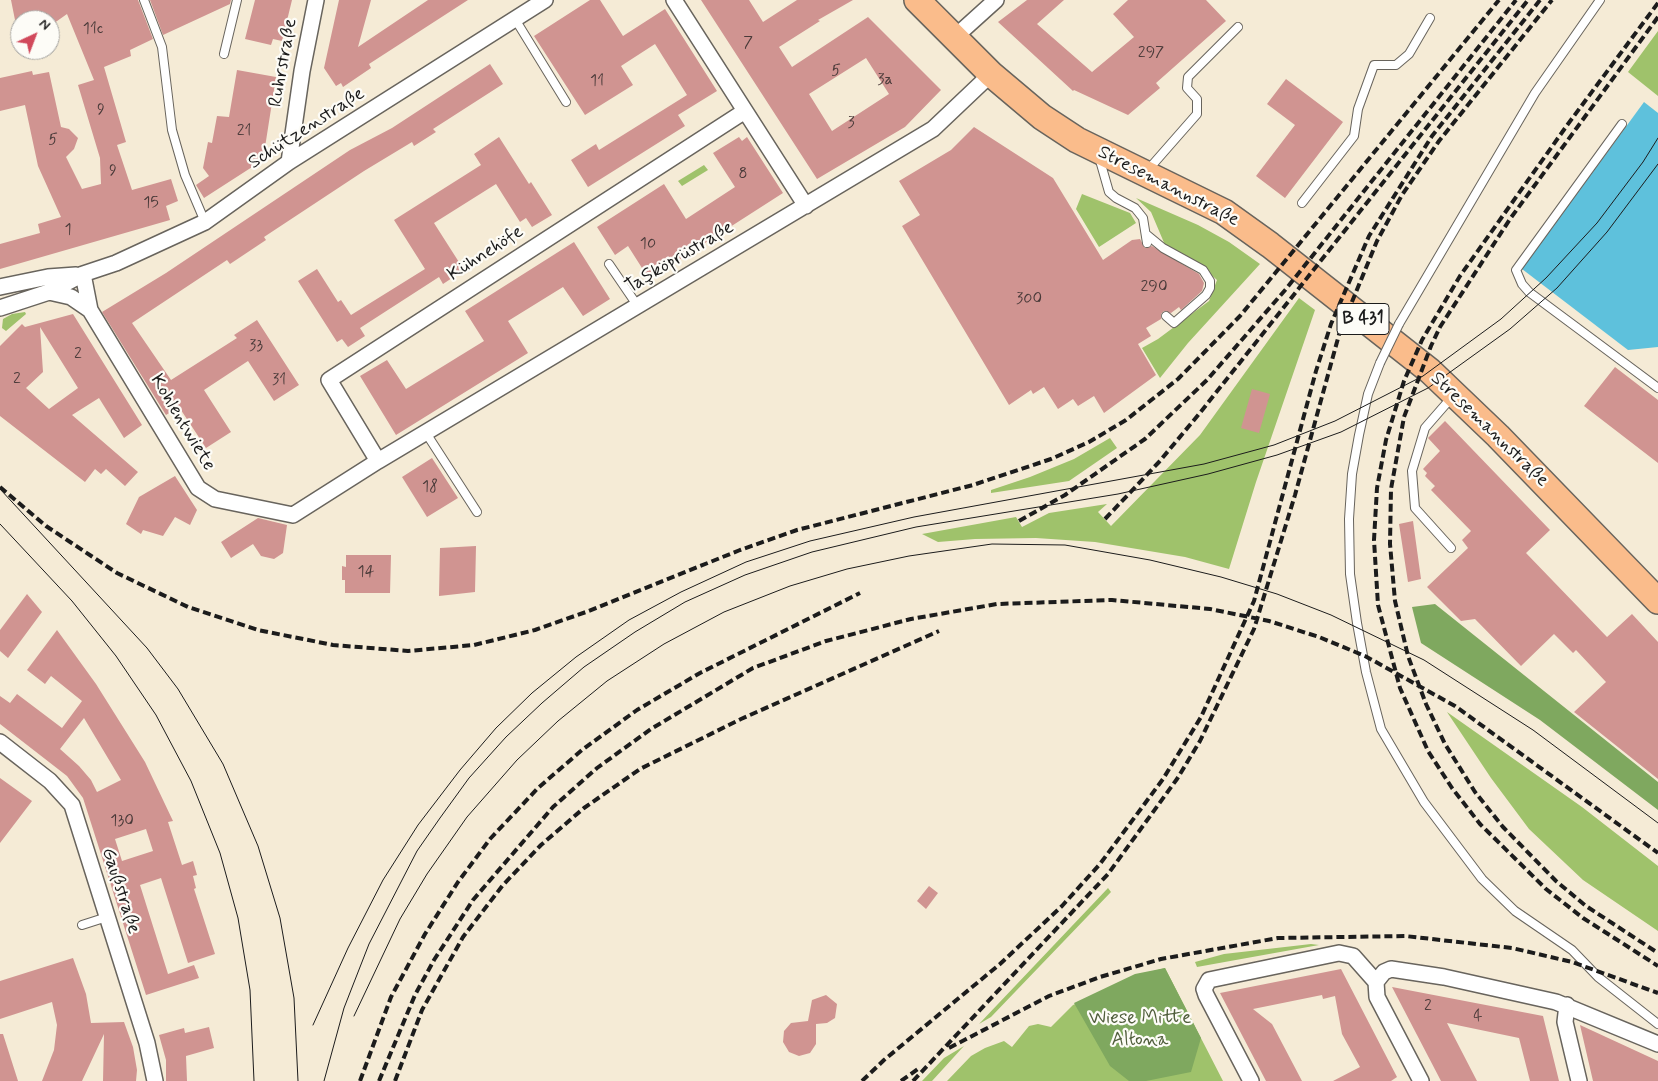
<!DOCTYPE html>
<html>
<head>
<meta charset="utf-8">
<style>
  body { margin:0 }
  #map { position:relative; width:1658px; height:1081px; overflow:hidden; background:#f5ebd6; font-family:Mynerve,sans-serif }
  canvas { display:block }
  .north { position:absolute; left:10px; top:10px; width:50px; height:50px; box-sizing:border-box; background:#fdfcf7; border:1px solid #a3a29f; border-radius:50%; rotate:43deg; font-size:14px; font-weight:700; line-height:20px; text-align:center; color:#1c1c1c }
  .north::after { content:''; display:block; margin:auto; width:18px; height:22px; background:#d1495b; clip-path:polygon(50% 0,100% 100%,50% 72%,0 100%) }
</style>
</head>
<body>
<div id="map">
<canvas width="1658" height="1081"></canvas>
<div class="north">N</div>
</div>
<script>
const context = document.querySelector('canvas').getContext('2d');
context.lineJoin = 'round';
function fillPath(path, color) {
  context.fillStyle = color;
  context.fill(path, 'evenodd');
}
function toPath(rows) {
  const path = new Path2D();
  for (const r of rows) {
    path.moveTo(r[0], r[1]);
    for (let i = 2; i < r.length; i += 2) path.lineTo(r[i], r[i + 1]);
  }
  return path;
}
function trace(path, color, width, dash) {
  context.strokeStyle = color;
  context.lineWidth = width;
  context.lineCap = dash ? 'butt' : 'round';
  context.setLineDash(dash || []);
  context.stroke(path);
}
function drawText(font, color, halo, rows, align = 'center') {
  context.font = font + ' Mynerve,sans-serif';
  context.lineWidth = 4.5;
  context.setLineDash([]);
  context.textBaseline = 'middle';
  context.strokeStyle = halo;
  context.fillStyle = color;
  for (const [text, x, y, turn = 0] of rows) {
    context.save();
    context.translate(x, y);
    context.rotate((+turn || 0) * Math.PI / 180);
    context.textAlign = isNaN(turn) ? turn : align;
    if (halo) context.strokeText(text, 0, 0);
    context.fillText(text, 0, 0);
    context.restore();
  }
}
fillPath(toPath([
  [1658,31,1658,96,1628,72],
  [704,165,708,170,682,186,678,181],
  [1082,194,1130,213,1136,223,1099,247,1076,209],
  [1136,198,1198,225,1229,242,1260,264,1188,343,1160,378,1142,348,1158,339,1209,301,1217,280,1198,263,1165,245,1151,212],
  [1299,298,1315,310,1256,482,1229,569,1185,557,1095,542,1036,538,975,539,938,542,922,534,1016,517,1022,527,1049,513,1107,504,1098,512,1111,526,1200,435],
  [25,312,26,314,6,331,2,328,3,319,12,314],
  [1110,438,1117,448,1069,481,991,493,991,490,1030,477,1074,459],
  [1447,712,1582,807,1658,866,1658,931,1583,880,1529,829,1491,778],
  [1108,888,1111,892,991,1017,979,1024],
  [1311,944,1319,945,1197,967,1195,962,1224,954],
  [1165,968,1223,1081,947,1081,971,1056,985,1048,1004,1041,1012,1047,1029,1026,1038,1024,1051,1027,1073,1005,1135,976],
  [964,1046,932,1081,922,1081,944,1058]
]), '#9fc26b');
fillPath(toPath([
  [1435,604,1658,782,1658,810,1540,720,1421,643,1412,607],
  [1165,968,1201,1038,1191,1072,1146,1081,1129,1081,1110,1066,1074,1003,1135,974]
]), '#7fa85f');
fillPath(toPath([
  [1644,102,1658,113,1658,347,1628,350,1522,269]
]), '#5ec1dc');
fillPath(toPath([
  [11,0,138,0,153,39,130,50,131,56,104,67,126,142,117,145,132,190,171,179,178,201,166,206,170,220,0,269,0,244,40,233,38,224,61,217,38,166,25,105,0,111,0,78,32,71,33,75,49,72,61,127,69,129,78,138,74,149,66,157,82,189,101,184,100,158,78,85,94,80,67,14,50,26,50,20,15,20],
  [150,0,231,0,230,4,163,35],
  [255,0,292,0,282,41,273,39,271,45,245,39],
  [339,0,371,0,358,47,428,0,468,0,369,64,371,68,343,87,341,83,336,86,324,68],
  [590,0,600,0,623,36,665,9,717,91,678,115,685,126,588,187,571,160,596,144,599,150,687,95,655,44,621,66,633,85,585,115,534,36],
  [701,0,749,0,763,22,797,0,853,0,818,20,820,21,779,47,792,67,868,17,941,90,905,127,817,179],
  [866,58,889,94,832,131,809,94],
  [1027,0,1064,0,1037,24,1092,72,1134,37,1113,14,1128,0,1206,0,1226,21,1156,83,1160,88,1128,115,1074,90,1073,91,998,22],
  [490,64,503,84,433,129,436,132,414,146,412,142,364,171,264,237,266,240,230,264,227,260,132,323,171,380,237,338,234,335,257,320,299,385,274,401,248,361,204,390,231,432,206,448,179,407,166,415,102,312,166,273,350,150,392,128],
  [237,70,276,77,263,160,204,198,196,185,209,176,203,168,208,142,212,143,217,116,229,117],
  [1286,79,1343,122,1285,198,1256,176,1295,125,1267,104],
  [974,127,1053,178,1103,260,1132,240,1140,239,1145,248,1152,246,1199,274,1204,283,1202,291,1181,310,1179,307,1171,313,1164,311,1161,314,1161,319,1146,328,1151,336,1138,344,1156,375,1104,413,1094,396,1078,406,1073,399,1058,409,1044,387,1033,394,1031,390,1009,405,902,226,920,215,899,181,951,150],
  [499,137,529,184,531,182,552,215,532,227,526,218,520,222,496,184,434,223,464,270,443,284,439,277,360,328,365,336,348,347,342,339,337,342,298,281,317,269,338,302,341,300,351,315,425,269,394,220,481,165,474,154],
  [739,137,742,141,747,137,783,193,649,279,628,246,615,255,597,227,664,184,686,219,735,187,713,153],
  [574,242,610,299,583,316,563,287,508,321,528,353,396,435,360,376,387,360,406,389,484,341,465,311],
  [73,314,142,425,124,438,99,398,72,415,138,472,125,486,106,469,101,474,95,469,85,482,0,416,0,346,22,324,25,327],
  [40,327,78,388,49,409,26,388,43,372],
  [1615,367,1658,400,1658,463,1584,406],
  [1252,389,1270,394,1259,433,1241,428],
  [1445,421,1550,530,1526,553,1607,637,1632,614,1658,642,1658,779,1574,712,1606,682,1576,650,1573,653,1554,634,1521,666,1475,619,1461,621,1427,587,1468,548,1462,540,1471,531,1431,490,1435,486,1425,476,1427,473,1423,469,1440,451,1428,438],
  [432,458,458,498,427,517,402,477],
  [175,476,197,510,190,525,175,517,163,536,143,530,141,534,126,524,139,497],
  [258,518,287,525,283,553,274,559,261,556,253,544,231,558,221,542],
  [1413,521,1421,579,1408,582,1399,524],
  [476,546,475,592,439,596,440,548],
  [346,555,391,555,390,593,345,593,345,580,342,580,342,566,346,567],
  [27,594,42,612,8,658,0,651,0,630],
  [57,630,96,684,145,762,173,821,168,822,182,865,193,861,197,875,193,876,196,888,194,889,215,954,188,963,161,878,140,885,168,974,194,965,199,978,146,995,83,798,67,776,0,724,0,696,10,703,17,694,62,728,82,701,51,676,45,684,27,670],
  [84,718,121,780,97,792,91,780,79,766,60,749],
  [146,829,153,851,122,861,115,839],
  [0,778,32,801,0,843],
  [929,886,938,893,926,909,917,901],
  [73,958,86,994,91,1023,124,1022,133,1047,137,1070,136,1081,103,1081,104,1034,82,1081,42,1081,54,1050,57,1025,52,1002,0,1019,0,981],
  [1341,969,1397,1077,1391,1081,1333,1081,1360,1067,1342,1034,1335,996,1323,999,1322,995,1253,1009,1272,1024,1302,1081,1266,1081,1220,993],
  [1392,987,1543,1016,1559,1081,1530,1081,1519,1038,1447,1023,1477,1081,1441,1081],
  [826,995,837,1004,835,1018,827,1023,816,1024,816,1044,810,1053,799,1056,789,1052,783,1042,784,1031,791,1023,808,1021,812,1000],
  [1580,1025,1658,1061,1658,1081,1593,1081],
  [209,1027,214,1048,186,1056,187,1081,166,1081,166,1060,159,1035,184,1028,185,1033],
  [0,1034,3,1034,18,1081,0,1081]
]), '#d09491');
const lane = toPath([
  [144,0,162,47,172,130,185,175,205,222],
  [515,19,566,102],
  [224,54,237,0],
  [1622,124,1516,270,1522,284,1529,292,1658,388],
  [1099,157,1109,192,1116,198,1135,208,1143,218,1147,243],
  [1147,171,1197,114,1197,99,1187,88,1188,77,1238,27],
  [1302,203,1354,136,1358,109,1374,65,1396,65,1409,54,1430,18],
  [1146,234,1163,248,1203,270,1210,281,1210,288,1206,295,1174,323,1166,316],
  [609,264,637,305],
  [1399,324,1535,93,1600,0],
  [1380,363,1368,394,1359,435,1352,474,1349,519,1350,574,1357,623,1366,672,1381,729,1424,802,1482,879,1515,911,1572,950,1598,977,1658,1024],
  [426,433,477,512],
  [1451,548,1415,508,1412,471,1425,428,1452,397],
  [82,925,107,917]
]);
const street = toPath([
  [674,0,806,206],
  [955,37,996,0],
  [289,162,302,71,316,0],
  [83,274,90,310,198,488,215,499,293,515,378,461,933,129,991,74],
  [0,287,48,277,76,275],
  [49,292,71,297,90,310],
  [0,308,49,292,83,274,116,263,205,222,289,162,545,0],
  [378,461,329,380,745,111],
  [0,742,50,781,72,805,147,1043,155,1081],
  [1567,1005,1565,1022,1579,1081],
  [1251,1081,1206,995,1204,989,1209,980,1339,953,1353,956,1376,982],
  [1421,1081,1377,997,1376,982,1384,972,1391,969,1444,977,1556,1002,1658,1044]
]);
const primary = toPath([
  [917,0,991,74,1042,117,1077,140,1224,212,1270,245,1430,371,1498,436,1658,601]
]);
trace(lane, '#68645d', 10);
trace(street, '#68645d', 18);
trace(primary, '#68645d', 28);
trace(lane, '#fff', 8);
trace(street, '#fff', 15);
trace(primary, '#fabc8b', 25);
trace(toPath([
  [0,489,147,648,178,689,223,764,258,846,280,918,294,998,298,1081],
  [0,524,72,601,116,656,156,715,191,781,220,853,238,918,250,990,254,1081],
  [354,1016,400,919,427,874,467,817,517,760,558,721,607,681,664,644,724,612,790,586,847,569,909,556,992,544,1065,545,1150,560,1221,577,1277,594,1331,615,1424,660,1533,730,1658,823],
  [313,1025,348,948,383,880,418,825,460,770,496,728,532,693,576,657,629,620,681,592,746,562,810,541,914,517,1204,464,1274,445,1335,421,1423,376,1501,319,1546,278,1597,223,1643,162,1658,138],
  [324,1081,344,1008,369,944,417,851,440,818,469,778,506,737,542,703,584,667,635,632,685,602,745,575,812,552,916,527,1118,494,1208,474,1277,455,1341,432,1428,388,1510,329,1557,288,1607,232,1658,164]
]), '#1c1c1c', 1);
trace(toPath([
  [1658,3,1568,124,1460,276,1422,340,1404,381,1386,440,1377,488,1374,540,1378,605,1400,688,1428,751,1452,788,1480,824,1546,889,1583,918,1658,966],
  [1658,17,1510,219,1440,327,1431,346,1404,417,1391,489,1390,544,1395,601,1408,656,1426,704,1445,744,1475,792,1503,827,1556,881,1586,906,1658,953],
  [0,487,46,526,117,573,188,607,258,630,333,645,408,651,474,645,535,630,586,612,740,550,797,530,973,485,1051,459,1089,442,1126,420,1178,379,1240,316,1499,0],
  [1105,519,1159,462,1199,414,1528,0],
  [1019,521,1065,495,1145,439,1207,380,1286,289,1516,0],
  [949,1048,1049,996,1100,977,1161,959,1278,938,1405,936,1512,948,1572,962,1658,993],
  [360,1081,391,997,425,934,458,882,490,839,538,788,582,750,637,710,700,673,860,593],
  [379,1081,415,995,434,960,473,900,553,807,597,768,651,729,753,668,826,641,911,619,997,604,1112,600,1210,609,1269,621,1319,637,1365,656,1455,706,1658,853],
  [395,1081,422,1010,463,937,503,885,541,845,584,808,640,769,741,719,939,631],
  [862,1081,884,1060,1000,964,1062,906,1100,864,1163,779,1201,717,1254,601,1316,371,1331,324,1369,236,1432,136,1540,0],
  [901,1081,918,1069],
  [913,1081,1108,874,1177,779,1200,741,1254,629,1295,495,1340,331,1377,241,1402,195,1439,141,1552,0]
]), '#1c1c1c', 4, [8, 4]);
const laneBridge = toPath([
  [1380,363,1399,324]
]);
trace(laneBridge, '#68645d', 10, []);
trace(laneBridge, '#fff', 8);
drawText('16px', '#493a39', null, [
  ["11c",93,30],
  ["7",748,44],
  ["297",1151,54],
  ["5",836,72],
  ["3a",885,81],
  ["11",597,82],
  ["9",101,111],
  ["3",851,124],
  ["21",244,132],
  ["5",53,141],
  ["9",113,172],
  ["8",743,175],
  ["15",151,204],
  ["1",68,231],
  ["10",648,245],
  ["290",1154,288],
  ["300",1029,300],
  ["33",256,347],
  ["2",78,355],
  ["2",17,380],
  ["31",279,381],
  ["18",430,488],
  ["14",366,573],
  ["130",122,822],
  ["2",1428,1007],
  ["4",1478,1017]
]);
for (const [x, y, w] of [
  [1363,319,52]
]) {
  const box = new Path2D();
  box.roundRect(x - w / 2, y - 15.5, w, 31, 4);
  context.fillStyle = '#fdfcf7';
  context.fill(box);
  trace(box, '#1c1c1c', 1);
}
drawText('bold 18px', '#1c1c1c', null, [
  ["B 431",1363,319]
]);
drawText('19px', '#1c1c1c', '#fdfcf7', [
  ["Ruhrstraße",284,63,-80],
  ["Schützenstraße",307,129,-33],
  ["Stresemannstraße",1168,187,27],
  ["Kühnehöfe",486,254,-33],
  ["Taşköprüstraße",680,258,-31],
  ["Kohlentwiete",182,423,59],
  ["Stresemannstraße",1489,430,44],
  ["Gaußstraße",120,891,72]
]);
drawText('19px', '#505e3c', '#fdfcf7', [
  ["Wiese Mitte",1140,1019],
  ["Altona",1140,1041]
]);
</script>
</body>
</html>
